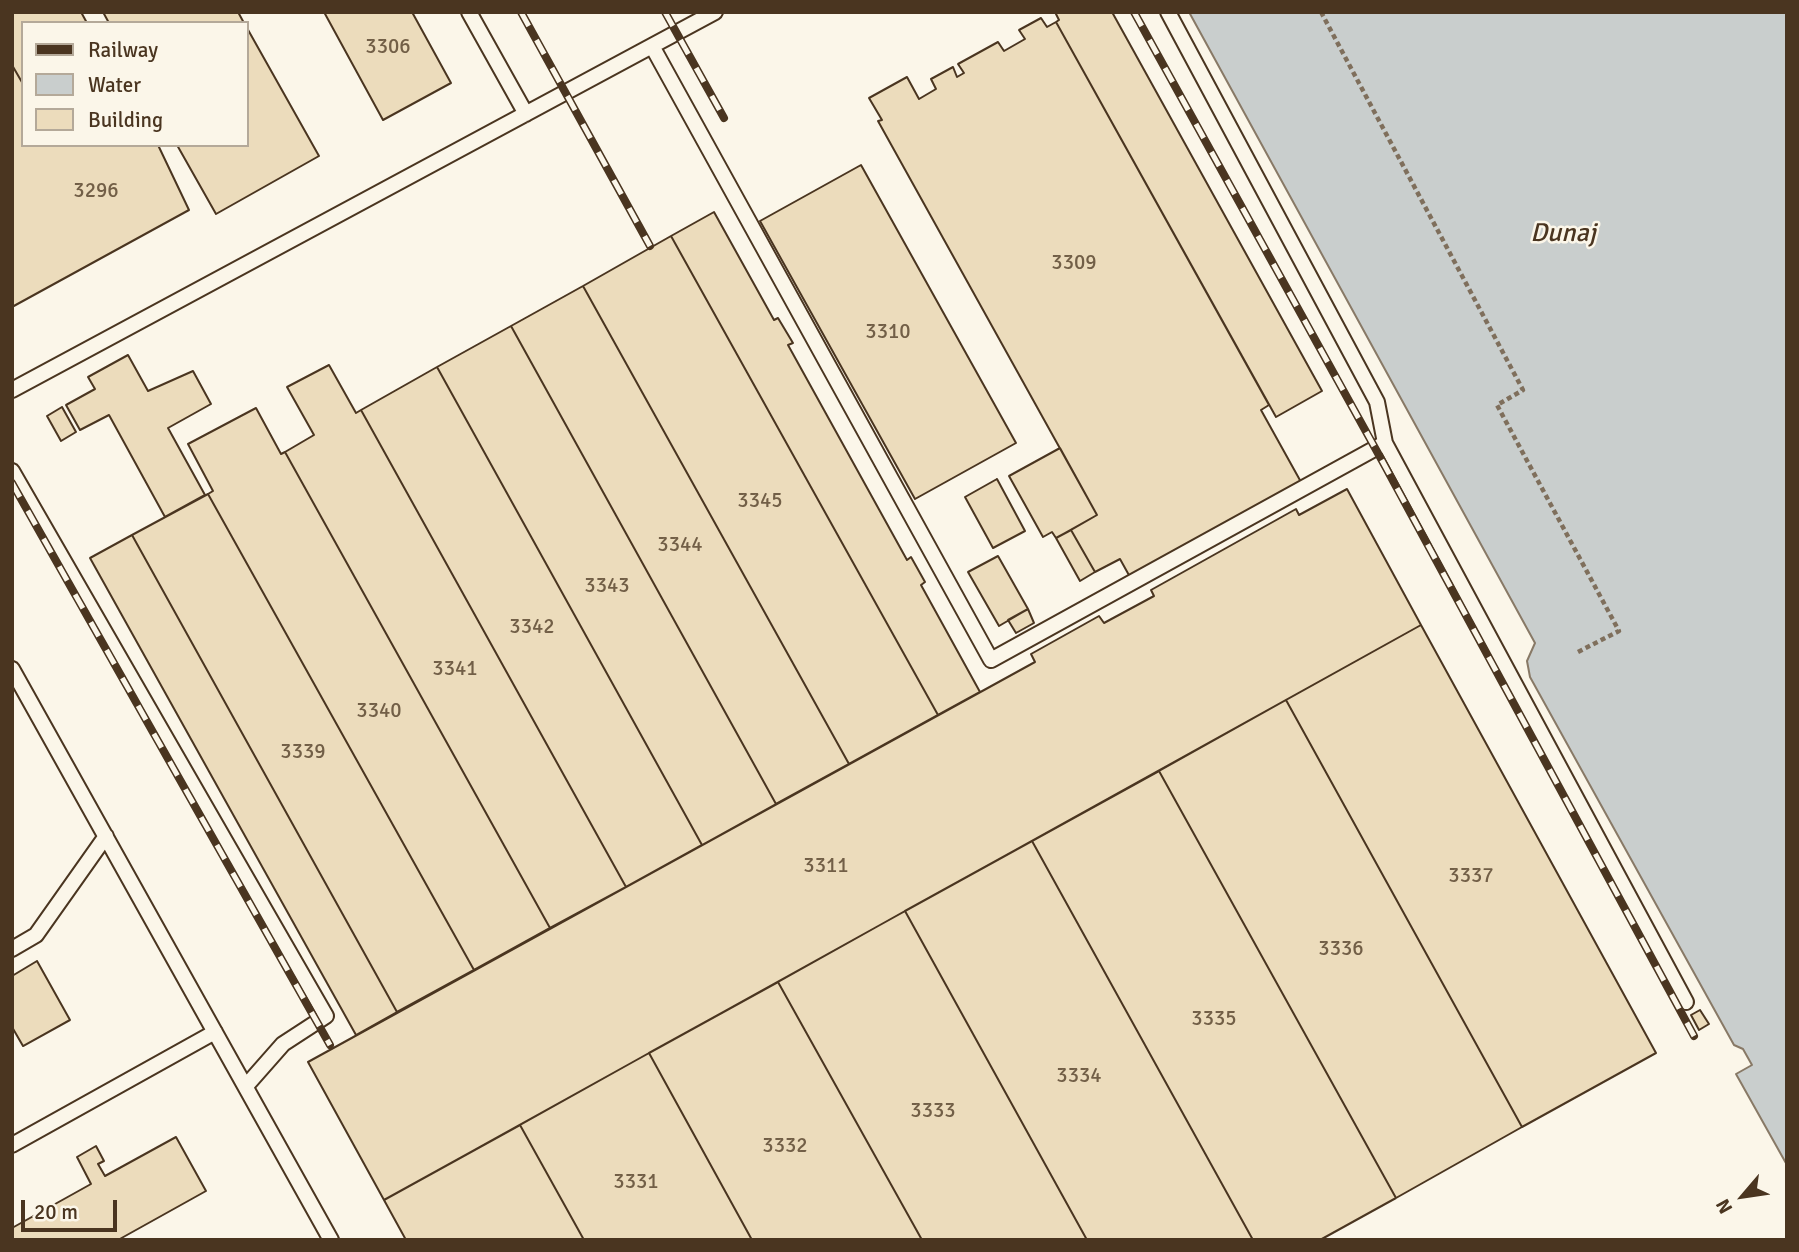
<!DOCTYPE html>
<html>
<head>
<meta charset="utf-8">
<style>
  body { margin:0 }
  #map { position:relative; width:1799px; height:1252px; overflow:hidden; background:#fbf6e9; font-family:Signika,sans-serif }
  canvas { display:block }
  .frame { position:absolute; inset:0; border:14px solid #4a3520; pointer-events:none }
  .legend { position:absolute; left:21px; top:21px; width:228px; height:126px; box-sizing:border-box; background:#fbf6e9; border:2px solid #b4a999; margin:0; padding:9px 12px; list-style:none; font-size:21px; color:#4a3520 }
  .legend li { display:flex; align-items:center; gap:14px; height:35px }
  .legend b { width:35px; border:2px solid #b4a999 }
  .north { position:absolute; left:1708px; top:1161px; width:70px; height:70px; -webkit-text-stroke:5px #fbf6e9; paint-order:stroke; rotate:241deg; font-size:19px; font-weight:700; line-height:28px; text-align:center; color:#4a3520 }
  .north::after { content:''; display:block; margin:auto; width:24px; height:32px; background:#4a3520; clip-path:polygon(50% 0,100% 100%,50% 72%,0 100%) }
  .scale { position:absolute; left:21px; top:1200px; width:96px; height:32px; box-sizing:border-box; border:4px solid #4a3520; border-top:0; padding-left:9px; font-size:21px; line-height:24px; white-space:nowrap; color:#4a3520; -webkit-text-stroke:5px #fbf6e9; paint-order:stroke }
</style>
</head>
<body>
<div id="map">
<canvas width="1799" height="1252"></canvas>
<div class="frame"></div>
<ul class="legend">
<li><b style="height:9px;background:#4a3520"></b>Railway</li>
<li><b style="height:19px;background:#c9cecd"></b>Water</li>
<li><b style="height:19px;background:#ecdcbc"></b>Building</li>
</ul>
<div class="north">N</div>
<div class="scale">20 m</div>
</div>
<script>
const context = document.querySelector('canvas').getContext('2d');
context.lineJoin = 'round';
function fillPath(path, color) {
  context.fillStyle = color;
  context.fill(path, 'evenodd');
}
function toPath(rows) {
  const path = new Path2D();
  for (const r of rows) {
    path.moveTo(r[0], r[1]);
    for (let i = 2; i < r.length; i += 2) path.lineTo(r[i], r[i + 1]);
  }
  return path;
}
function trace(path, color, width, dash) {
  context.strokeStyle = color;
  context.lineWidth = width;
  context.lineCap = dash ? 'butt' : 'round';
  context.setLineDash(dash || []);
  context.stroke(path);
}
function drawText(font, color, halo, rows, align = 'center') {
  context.font = font + ' Signika,sans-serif';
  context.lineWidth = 5;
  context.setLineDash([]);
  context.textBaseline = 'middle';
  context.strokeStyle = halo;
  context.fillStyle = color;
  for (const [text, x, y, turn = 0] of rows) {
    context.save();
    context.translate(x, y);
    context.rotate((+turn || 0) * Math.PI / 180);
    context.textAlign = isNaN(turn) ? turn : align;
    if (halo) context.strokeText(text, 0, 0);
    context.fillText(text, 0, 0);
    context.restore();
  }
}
const water = toPath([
  [1189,12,1787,12,1787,1165,1736,1074,1752,1065,1743,1049,1734,1045,1530,677,1527,661,1535,643,1189,12]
]);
fillPath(water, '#c9cecd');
trace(water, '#887966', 2);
const building = toPath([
  [12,12,81,12,87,23,23,23,23,84,12,65,12,12],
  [103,12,238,12,244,23,109,23,103,12],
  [324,12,412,12,451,83,383,120,324,12],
  [1055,12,1112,12,1322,391,1276,417,1056,22,1059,20,1055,12],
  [1041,18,1047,27,1056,22,1269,405,1261,410,1301,482,1130,577,1120,559,1095,572,1071,530,1097,515,878,121,882,120,869,98,907,77,919,99,936,89,931,79,953,67,957,77,964,73,958,64,998,42,1004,51,1025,39,1019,30,1041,18],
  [247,28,319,156,216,214,177,145,247,145,247,28],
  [12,65,23,84,23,145,158,145,189,210,12,307,12,65],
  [861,165,1016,443,915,499,760,221,861,165],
  [714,212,774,320,778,318,793,343,788,345,907,560,911,557,925,582,921,585,980,692,938,715,671,236,714,212],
  [671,236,938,715,849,764,583,286,671,236],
  [583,286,849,764,776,804,511,326,583,286],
  [511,326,776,804,702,845,437,367,511,326],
  [128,355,148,391,193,371,211,404,168,428,205,495,165,517,109,415,80,430,66,405,95,389,88,377,128,355],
  [329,365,356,413,361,410,626,887,550,928,285,452,314,435,287,387,329,365],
  [437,367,702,845,626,887,361,410,437,367],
  [62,407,76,432,61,441,47,416,62,407],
  [256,408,281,454,285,452,550,928,474,970,208,494,213,491,188,444,256,408],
  [1060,448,1097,515,1056,538,1052,532,1043,537,1009,476,1060,448],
  [997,479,1025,531,993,548,965,497,997,479],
  [1347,489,1421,625,384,1200,308,1062,1035,662,1031,654,1099,616,1104,623,1154,596,1151,590,1296,509,1299,515,1347,489],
  [208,494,474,970,397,1012,132,535,208,494],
  [1071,530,1095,572,1080,581,1056,538,1071,530],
  [132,535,397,1012,356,1035,90,558,132,535],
  [998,556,1028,609,999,626,968,572,998,556],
  [1028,609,1034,623,1016,633,1008,620,1028,609],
  [1421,625,1656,1053,1522,1127,1286,700,1421,625],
  [1286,700,1522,1127,1396,1198,1159,771,1286,700],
  [1159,771,1396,1198,1320,1240,1253,1240,1032,841,1159,771],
  [1032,841,1253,1240,1087,1240,905,911,1032,841],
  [905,911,1087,1240,922,1240,778,982,905,911],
  [37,961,70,1020,23,1046,12,1027,12,976,37,961],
  [778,982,922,1240,752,1240,649,1053,778,982],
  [1700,1010,1709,1024,1699,1030,1691,1015,1700,1010],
  [649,1053,752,1240,584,1240,520,1125,649,1053],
  [520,1125,584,1240,406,1240,384,1200,520,1125],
  [176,1137,206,1191,118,1240,12,1240,12,1228,91,1184,77,1157,96,1146,104,1161,98,1164,105,1176,176,1137]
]);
fillPath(building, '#ecdcbc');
trace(building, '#4a3520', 2);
const lane = toPath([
  [469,12,526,114],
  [1168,12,1377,402,1385,443,1686,1002],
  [652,46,991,660,1385,443],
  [12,390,715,12],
  [12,471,326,1016,283,1044,246,1086],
  [12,669,331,1240],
  [12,949,36,935,106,836],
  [12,1145,215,1032]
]);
trace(lane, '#4a3520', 18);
trace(toPath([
  [1321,12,1523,390,1497,405,1619,631,1576,653]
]), '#7f6f5c', 4.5, [5, 3.5]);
trace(lane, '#fbf6e9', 14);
const rail = toPath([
  [521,12,650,246],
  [665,12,724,118],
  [1134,12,1385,466,1694,1036],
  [12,483,330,1045]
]);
trace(rail, '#4a3520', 8);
trace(rail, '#fbf6e9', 5, [16]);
drawText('21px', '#725f47', null, [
  ["3306",388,47],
  ["3296",96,191],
  ["3309",1074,263],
  ["3310",888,332],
  ["3345",760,501],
  ["3344",680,545],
  ["3343",607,586],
  ["3342",532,627],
  ["3341",455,669],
  ["3340",379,711],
  ["3339",303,752],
  ["3311",826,866],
  ["3337",1471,876],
  ["3336",1341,949],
  ["3335",1214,1019],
  ["3334",1079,1076],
  ["3333",933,1111],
  ["3332",785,1146],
  ["3331",636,1182]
]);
drawText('italic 26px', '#4a3520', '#fbf6e9', [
  ["Dunaj",1563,234]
]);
</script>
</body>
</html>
